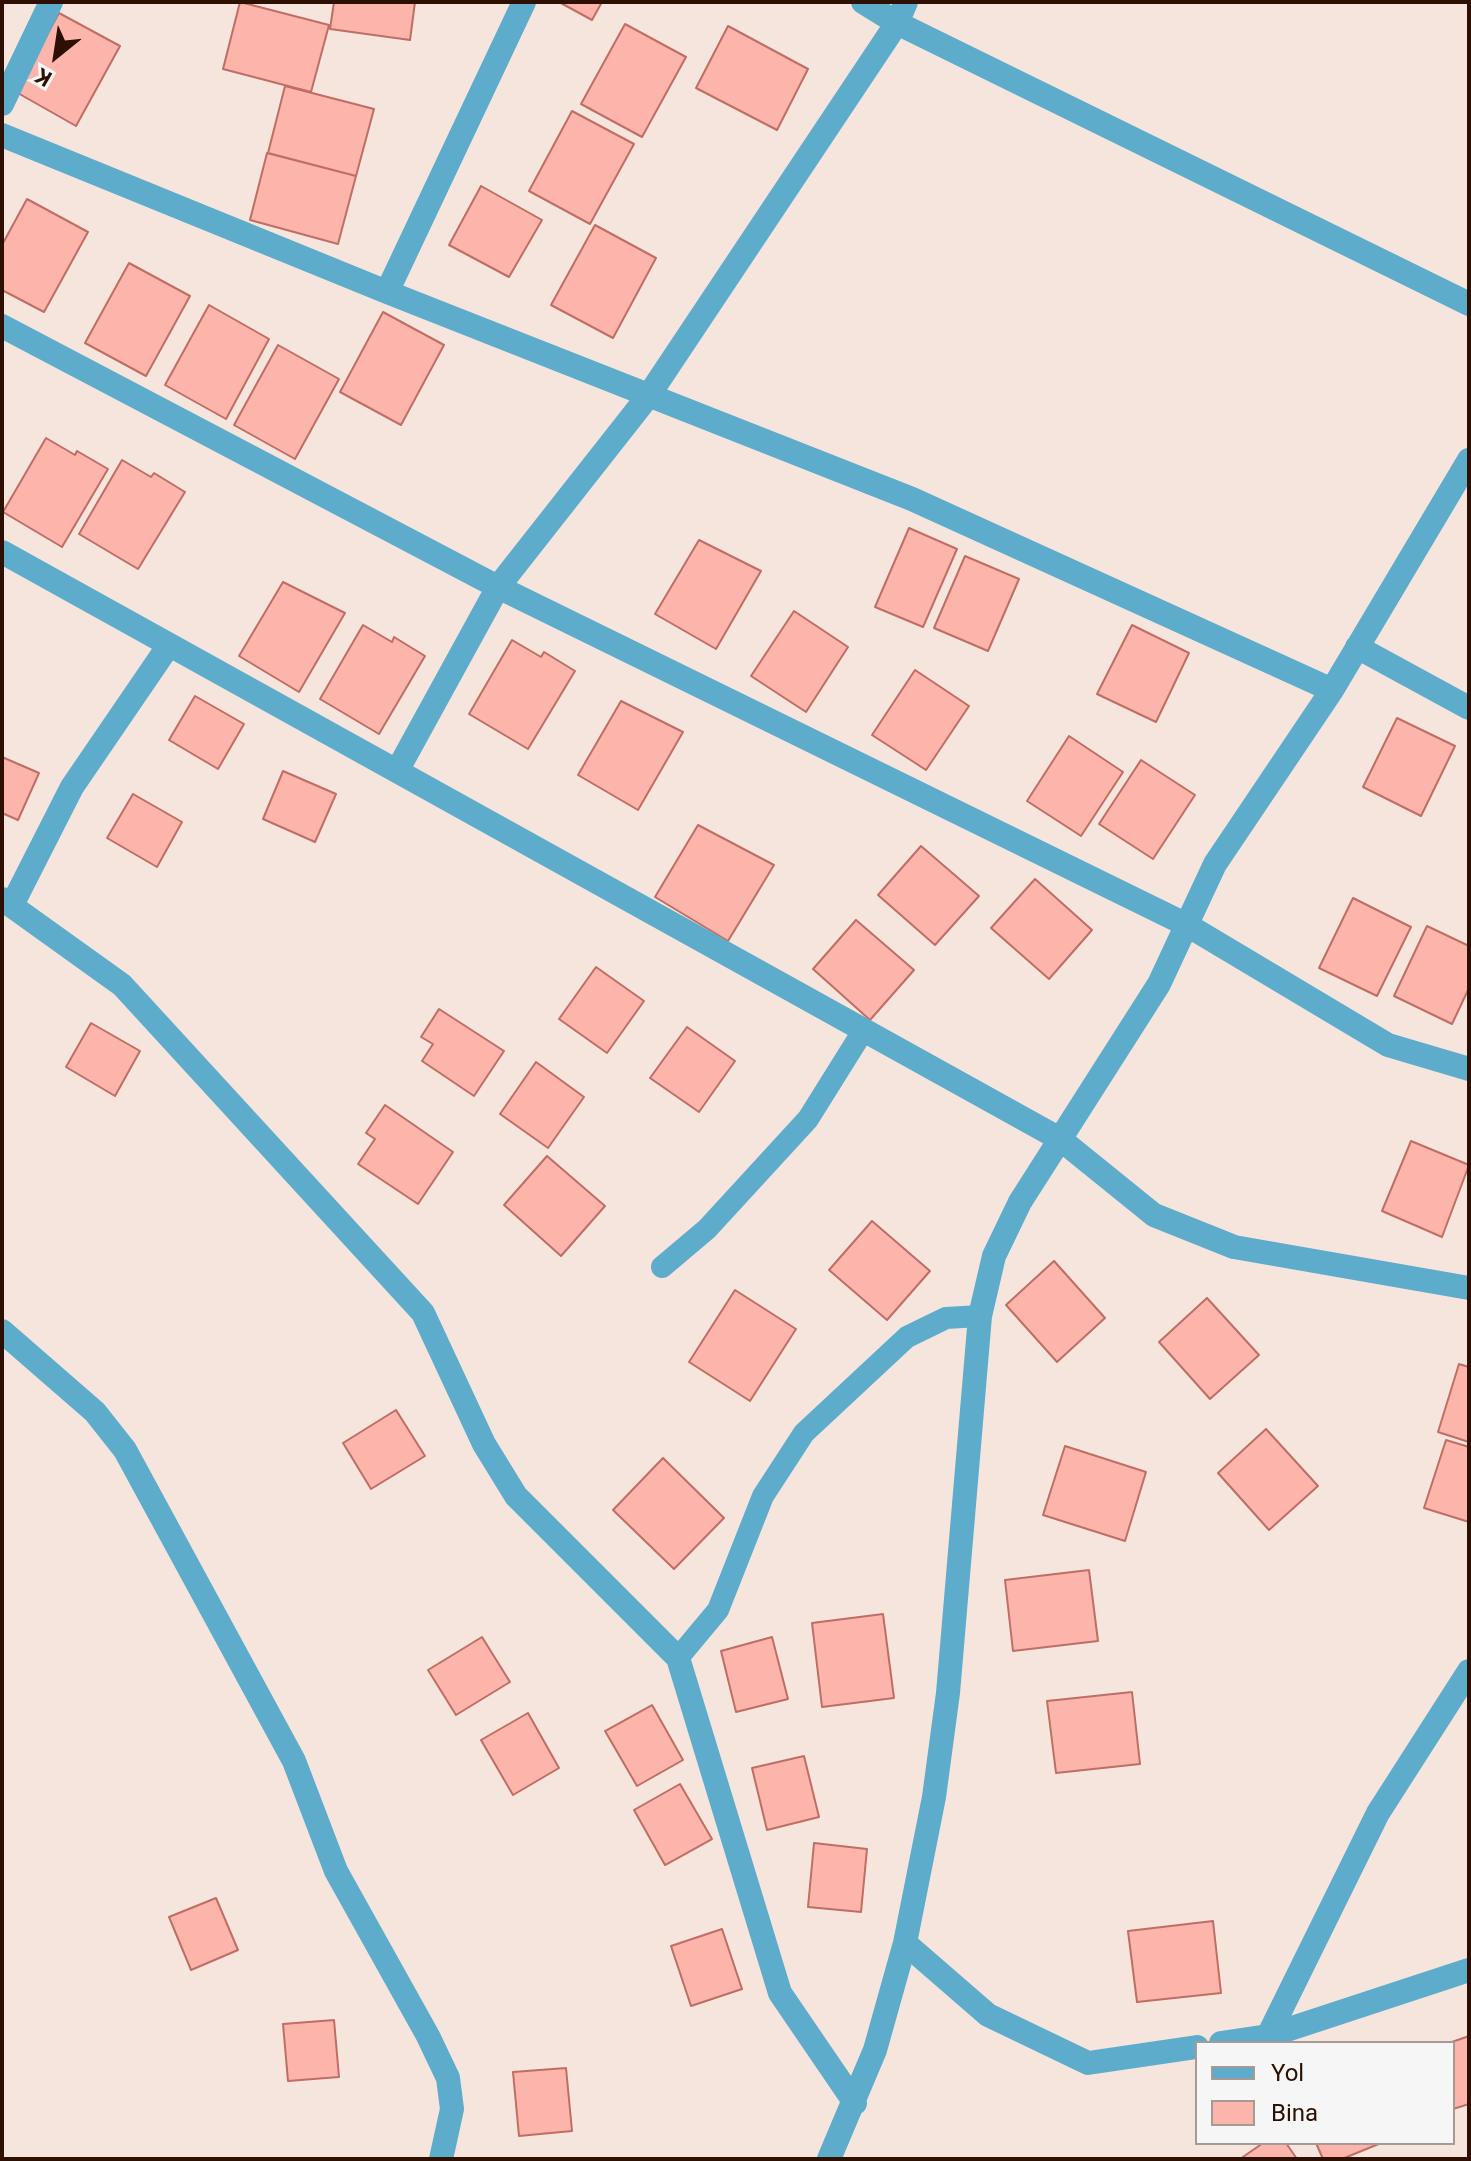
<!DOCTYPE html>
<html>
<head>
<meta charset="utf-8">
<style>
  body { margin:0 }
  #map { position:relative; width:1471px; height:2161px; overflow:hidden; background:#f6e5dd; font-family:Roboto,sans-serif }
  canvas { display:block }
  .frame { position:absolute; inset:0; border:4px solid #2d1002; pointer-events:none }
  .legend { position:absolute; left:1195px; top:2041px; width:260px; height:104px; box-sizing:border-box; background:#f6f6f6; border:2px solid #a69a94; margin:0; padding:10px 14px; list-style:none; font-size:24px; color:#2d1002 }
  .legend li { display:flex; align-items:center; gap:16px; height:40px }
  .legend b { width:40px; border:2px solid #a69a94 }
  .north { position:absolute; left:16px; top:16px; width:80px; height:80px; -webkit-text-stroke:6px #f6f6f6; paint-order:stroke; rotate:210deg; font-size:22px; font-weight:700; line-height:32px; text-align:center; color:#2d1002 }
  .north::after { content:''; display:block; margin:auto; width:28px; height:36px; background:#2d1002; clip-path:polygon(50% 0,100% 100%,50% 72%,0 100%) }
</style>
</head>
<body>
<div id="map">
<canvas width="1471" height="2161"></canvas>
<div class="frame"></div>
<ul class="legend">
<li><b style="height:10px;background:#5eaccc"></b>Yol</li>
<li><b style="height:22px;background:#fdb4ab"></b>Bina</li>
</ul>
<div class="north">K</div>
</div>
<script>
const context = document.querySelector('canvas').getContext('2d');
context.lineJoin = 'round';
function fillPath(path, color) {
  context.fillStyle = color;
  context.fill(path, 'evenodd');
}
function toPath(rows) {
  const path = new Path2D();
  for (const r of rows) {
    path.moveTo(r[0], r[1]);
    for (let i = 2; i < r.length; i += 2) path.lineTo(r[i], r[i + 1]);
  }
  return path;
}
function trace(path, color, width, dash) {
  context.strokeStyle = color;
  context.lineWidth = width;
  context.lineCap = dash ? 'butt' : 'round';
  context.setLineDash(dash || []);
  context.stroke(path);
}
const building = toPath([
  [240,2,329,25,311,92,223,69,240,2],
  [334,2,415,2,410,40,330,29,334,2],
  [559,2,602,2,592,20,559,2],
  [59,13,120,46,76,126,16,92,59,13],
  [625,24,686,57,642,137,581,104,625,24],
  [728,26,808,69,777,130,696,88,728,26],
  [285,86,374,109,356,176,268,153,285,86],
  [572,111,634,144,590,224,529,191,572,111],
  [267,153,356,176,338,244,250,220,267,153],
  [481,186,542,220,509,277,449,245,481,186],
  [27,199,88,232,44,312,2,290,2,245,27,199],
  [595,225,656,258,613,338,551,305,595,225],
  [129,263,190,296,146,376,85,343,129,263],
  [209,305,269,339,226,419,165,385,209,305],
  [383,312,444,345,401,425,340,392,383,312],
  [278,345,339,379,295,459,234,425,278,345],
  [46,438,75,455,77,451,108,469,62,547,3,512,46,438],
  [122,460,151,477,154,473,185,492,138,569,79,534,122,460],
  [909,528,957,549,923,627,875,607,909,528],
  [699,540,761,571,716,649,655,614,699,540],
  [965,556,1019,579,988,651,934,628,965,556],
  [283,582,345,613,299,692,239,656,283,582],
  [794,611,848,647,806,712,751,676,794,611],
  [363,625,392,642,394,637,425,656,379,734,320,699,363,625],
  [1132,625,1189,653,1156,722,1097,694,1132,625],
  [512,640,541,657,544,652,575,671,528,749,469,714,512,640],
  [915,670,969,706,926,770,872,735,915,670],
  [195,696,244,724,218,769,169,740,195,696],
  [621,701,683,732,638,810,578,775,621,701],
  [1397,718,1455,746,1421,816,1363,787,1397,718],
  [1069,736,1123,772,1081,836,1027,801,1069,736],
  [2,757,39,773,18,820,2,813,2,757],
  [1141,760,1195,795,1153,859,1099,824,1141,760],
  [283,771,336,794,315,842,263,819,283,771],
  [133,794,182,822,157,867,107,838,133,794],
  [698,825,774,865,728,941,655,897,698,825],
  [921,846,979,896,935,945,878,895,921,846],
  [1035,879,1092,930,1049,979,991,928,1035,879],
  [1353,898,1411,927,1377,996,1319,968,1353,898],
  [856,920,914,970,870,1020,813,969,856,920],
  [1427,926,1469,946,1469,988,1452,1024,1394,996,1427,926],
  [596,967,644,1001,607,1053,559,1019,596,967],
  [439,1009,504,1051,474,1096,422,1061,433,1044,421,1037,439,1009],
  [91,1023,140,1051,115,1096,66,1067,91,1023],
  [687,1027,735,1061,699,1112,650,1078,687,1027],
  [536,1062,584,1097,548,1148,500,1114,536,1062],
  [385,1105,453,1152,418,1204,358,1164,375,1139,366,1133,385,1105],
  [1411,1141,1469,1165,1442,1237,1382,1211,1411,1141],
  [547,1156,605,1206,561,1256,504,1205,547,1156],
  [872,1221,930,1271,887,1320,829,1270,872,1221],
  [1054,1261,1105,1318,1057,1362,1006,1305,1054,1261],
  [735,1290,796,1329,750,1401,689,1362,735,1290],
  [1207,1298,1259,1355,1210,1399,1159,1342,1207,1298],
  [1459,1364,1469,1367,1469,1442,1438,1432,1459,1364],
  [396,1410,425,1456,371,1489,343,1443,396,1410],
  [1266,1429,1318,1486,1269,1530,1218,1473,1266,1429],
  [1446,1440,1469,1447,1469,1522,1424,1508,1446,1440],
  [1065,1446,1146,1472,1125,1541,1043,1515,1065,1446],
  [663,1458,724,1518,674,1569,613,1510,663,1458],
  [1089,1570,1098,1641,1013,1651,1005,1580,1089,1570],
  [883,1614,894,1698,822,1707,812,1623,883,1614],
  [482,1637,510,1682,456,1715,428,1670,482,1637],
  [772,1637,788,1699,736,1712,721,1651,772,1637],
  [1132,1692,1140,1764,1056,1773,1047,1701,1132,1692],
  [652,1705,683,1760,637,1786,605,1731,652,1705],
  [528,1713,559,1768,513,1795,481,1740,528,1713],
  [804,1756,819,1817,767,1830,752,1768,804,1756],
  [680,1784,712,1839,665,1865,634,1810,680,1784],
  [814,1843,867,1849,861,1912,808,1907,814,1843],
  [216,1898,238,1950,191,1970,169,1917,216,1898],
  [1213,1921,1221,1993,1137,2002,1128,1931,1213,1921],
  [722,1929,742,1989,691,2006,671,1946,722,1929],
  [334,2020,339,2077,288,2081,283,2024,334,2020],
  [1469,2036,1469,2104,1453,2109,1453,2043,1449,2043,1469,2036],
  [566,2068,572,2131,519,2136,513,2072,566,2068],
  [1263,2143,1286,2143,1297,2159,1240,2159,1263,2143],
  [1316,2143,1381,2143,1342,2159,1323,2159,1316,2143]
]);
fillPath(building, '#fdb4ab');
trace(building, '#c06d64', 2);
trace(toPath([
  [662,1267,707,1229,808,1119,863,1031],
  [678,1658,718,1610,763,1496,804,1433,907,1337,946,1318,980,1316]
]), '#5eaccc', 22);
trace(toPath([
  [863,2,897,23,1469,304],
  [2,104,51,2],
  [2,135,387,292,912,499,1332,690],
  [387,292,524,2],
  [2,326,498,587,1187,925,1388,1045,1469,1069],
  [2,552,1060,1139,1154,1215,1234,1247,1469,1288],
  [1357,647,1469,708],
  [397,771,498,587,649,395,897,23,906,2],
  [2,899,122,985,423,1313,484,1444,516,1496,678,1658,780,1993,855,2103],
  [12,905,72,787,169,645],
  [2,1331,95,1412,125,1450,294,1761,336,1871,428,2036,448,2078,452,2109,441,2159],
  [905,1943,988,2015,1088,2063,1197,2047],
  [1268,2036,1378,1813,1469,1671],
  [1221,2043,1268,2036,1469,1970],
  [829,2159,875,2050,905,1943,934,1797,948,1693,980,1316,994,1256,1020,1202,1159,984,1215,864,1332,690,1469,460]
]), '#5eaccc', 24);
</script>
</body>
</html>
